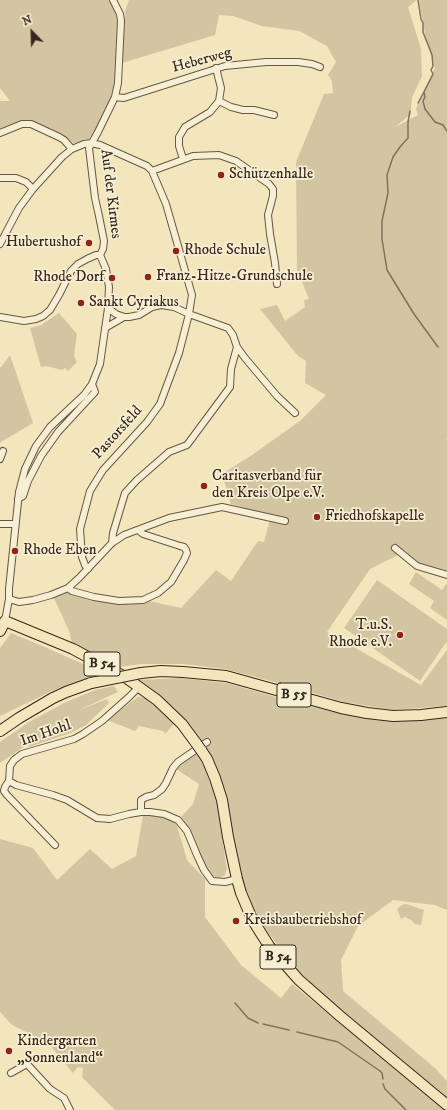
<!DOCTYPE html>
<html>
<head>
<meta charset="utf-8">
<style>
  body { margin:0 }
  #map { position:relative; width:447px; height:1110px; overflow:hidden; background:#f3e6bc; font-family:"IM FELL DW Pica",serif }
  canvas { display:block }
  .north { position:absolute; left:12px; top:12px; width:40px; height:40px; -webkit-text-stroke:3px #f7efd3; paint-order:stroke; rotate:337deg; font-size:11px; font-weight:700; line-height:16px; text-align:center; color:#36261d }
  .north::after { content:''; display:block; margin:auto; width:14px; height:18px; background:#36261d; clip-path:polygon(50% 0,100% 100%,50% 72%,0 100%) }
</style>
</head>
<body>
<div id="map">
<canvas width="447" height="1110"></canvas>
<div class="north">N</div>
</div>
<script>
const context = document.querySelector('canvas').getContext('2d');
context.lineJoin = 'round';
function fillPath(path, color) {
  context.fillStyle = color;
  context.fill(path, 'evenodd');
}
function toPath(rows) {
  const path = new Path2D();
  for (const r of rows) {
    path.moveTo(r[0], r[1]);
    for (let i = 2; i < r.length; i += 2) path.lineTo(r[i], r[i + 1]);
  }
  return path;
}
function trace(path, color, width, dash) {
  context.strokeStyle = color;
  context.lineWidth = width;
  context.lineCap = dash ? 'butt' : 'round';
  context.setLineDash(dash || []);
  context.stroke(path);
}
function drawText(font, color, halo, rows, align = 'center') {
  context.font = font + ' "IM FELL DW Pica",serif';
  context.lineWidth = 3.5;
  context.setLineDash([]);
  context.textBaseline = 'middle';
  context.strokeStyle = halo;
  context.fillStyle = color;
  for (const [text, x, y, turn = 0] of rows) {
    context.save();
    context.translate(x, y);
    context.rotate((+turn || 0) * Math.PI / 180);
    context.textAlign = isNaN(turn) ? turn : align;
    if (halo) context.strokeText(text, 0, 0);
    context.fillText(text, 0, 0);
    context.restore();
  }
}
fillPath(toPath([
  [0,0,110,0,117,17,119,34,116,82,113,96,94,132,89,139,74,143,28,122,0,130,0,101,10,101,0,88],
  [129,0,417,0,408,7,421,49,422,76,412,98,411,107,411,114,395,127,418,115,416,109,420,98,435,68,425,34,419,0,447,0,447,438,445,440,447,439,447,572,418,564,404,552,370,569,327,632,421,685,447,650,447,706,393,710,343,702,293,687,225,669,183,664,141,664,119,667,72,643,69,631,54,598,66,592,94,600,120,603,149,601,181,608,216,570,231,581,258,541,264,542,271,516,231,504,222,474,252,455,300,421,326,395,305,383,306,361,298,356,260,309,277,305,285,321,305,307,304,300,309,299,297,270,296,162,324,94,333,93,332,81,328,75,336,62,327,46,299,31,262,26,233,16,219,15,215,35,122,63,125,11],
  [59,313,77,334,74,356,77,362,68,371,65,368,62,370,46,366,41,367,30,328,41,325],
  [10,355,33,423,1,442,0,443,0,367,1,367],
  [416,572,442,590,446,584,447,585,447,620,430,608,434,601,409,584],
  [377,580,447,629,447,641,420,681,344,628],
  [11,633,47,648,99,671,98,674,52,691,0,716,0,648],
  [180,678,226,683,294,702,343,714,394,720,447,717,447,910,435,905,393,900,358,926,341,960,343,991,435,1068,447,1081,447,1100,319,992,288,959,256,916,238,870,226,800,191,729,158,694,137,680],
  [114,686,118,692,77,711,107,699,109,703,86,725,68,734,29,747,28,744,0,763,0,742,29,722,64,703,95,690],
  [138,697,146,698,174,724,165,734,163,731,139,726,135,731,107,720],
  [197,752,206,771,216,799,227,869,225,875,219,878,212,876,205,865,189,829,181,817,193,804,199,784,176,769,181,762],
  [143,815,161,816,176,822,187,860,205,879,205,917,241,965,281,998,292,984,445,1110,115,1110,82,1077,83,1068,78,1067,73,1073,48,1043,12,1025,0,1012,0,839,33,848,57,880,90,849,112,869,136,856],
  [406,904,424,910,421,925,415,924,411,920,405,917,401,919,397,909,402,905]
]), '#d3c5a1');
trace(toPath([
  [424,92,425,97,423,101,425,109,435,122,443,125,447,131],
  [418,103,424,92,433,74,431,70,433,66,432,55,423,32,423,23,421,19,418,0],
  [410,111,408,122,408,138,400,147,393,157,387,175,388,193,382,221,382,239,387,270,414,314,438,347],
  [235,1003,248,1018,258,1023],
  [263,1024,289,1030],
  [297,1032,338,1042,380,1071,382,1073,383,1079],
  [383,1084,385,1089,406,1110]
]), '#81725c', 1.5);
const street = toPath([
  [115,97,124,98,225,66,266,62,298,62,312,64,320,67],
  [219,101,231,107,243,110,254,110,274,115],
  [0,133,22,124,31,124,59,137,64,140,72,149],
  [183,159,179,146,179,137,185,127,210,112,219,101,221,88,216,68],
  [152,171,193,156,219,155,236,161,269,184,273,189,273,196,268,215,270,234,275,263,277,284],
  [0,178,16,178,26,182,33,189],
  [0,244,19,208,33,189,62,157,72,149,84,144,91,143,100,145,147,166,152,171,166,204,192,295,189,314,179,353,160,404,147,422,103,470,90,491,80,529,82,557,85,565,88,569],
  [100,255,103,249,104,241,99,216,95,198,89,148,98,132,115,97,118,83,121,21,120,14,113,0],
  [108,308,116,314,124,317,129,317,139,315,152,307,161,305,174,307,189,314,228,328,233,335,237,347,245,358,277,396,295,413],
  [0,317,24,321,36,319,43,316,50,310,59,295,71,271,78,264,87,259,96,255,100,255],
  [105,328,124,317],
  [0,459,3,451],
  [18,499,23,496,28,481,41,456,58,432,95,392,92,384],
  [0,524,15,524],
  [112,543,113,533,125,493,137,480,169,452,187,445,230,387,231,369,237,347],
  [395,548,417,566,447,575],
  [68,588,72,591,94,597,119,601,143,600,158,593,171,582,184,560,187,553,186,550,184,547,180,546,143,534,138,530],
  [9,599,19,602,33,600,51,595,68,588,79,578,112,543,124,535,169,518,222,507,285,521],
  [5,621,9,599,9,589,19,492,25,469,36,446,50,427,84,395,92,384,100,364,108,308,109,287,106,269,100,255],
  [139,687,129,697,102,721,83,734,74,739,22,754,14,760,10,766,9,781,16,785,53,795,67,800,97,818,110,819,129,814,141,812,150,812,164,814,178,820,187,831,197,855,204,870,212,881,225,882,237,879],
  [9,781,5,787,4,791,7,795,55,845],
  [141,812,141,800,146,797,154,795,162,789,166,783,173,768,178,762,207,742],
  [11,1073,27,1064,50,1089,64,1098,70,1110]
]);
const primary = toPath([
  [0,631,5,621,73,649,125,677,157,700,182,724,196,743],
  [141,673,161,671,183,672,226,676,341,708,367,713,393,716,421,715,447,712],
  [0,731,19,718,53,698,66,692,91,683],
  [201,750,207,759,215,778,222,800,228,837,237,879,241,893,252,919,269,946,299,980,340,1016,447,1105]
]);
trace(street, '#655645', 8);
trace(primary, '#36261d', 12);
trace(street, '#f7efd3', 6);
trace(primary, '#f3e6bc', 10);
const primaryBridge = toPath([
  [91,683,141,673],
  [196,743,201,750]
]);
trace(primaryBridge, '#36261d', 12, []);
trace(primaryBridge, '#f3e6bc', 10);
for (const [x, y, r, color] of [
  [221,175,4,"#8f2418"],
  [89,243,4,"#8f2418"],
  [176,251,4,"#8f2418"],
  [148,277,4,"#8f2418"],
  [112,278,4,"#8f2418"],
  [81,303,4,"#8f2418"],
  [204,486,4,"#8f2418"],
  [317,517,4,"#8f2418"],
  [15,551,4,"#8f2418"],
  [400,635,4,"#8f2418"],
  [236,921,4,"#8f2418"],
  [9,1051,4,"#8f2418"]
]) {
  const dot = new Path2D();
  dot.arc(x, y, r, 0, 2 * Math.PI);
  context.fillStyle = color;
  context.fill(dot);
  trace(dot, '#f7efd3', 1.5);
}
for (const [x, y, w] of [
  [102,664,36],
  [294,695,34],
  [278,957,36]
]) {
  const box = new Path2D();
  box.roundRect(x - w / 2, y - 12, w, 24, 3);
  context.fillStyle = '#f7efd3';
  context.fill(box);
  trace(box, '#36261d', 1);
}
drawText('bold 14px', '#36261d', null, [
  ["B 54",102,664],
  ["B 55",294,695],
  ["B 54",278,957]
]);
drawText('15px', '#36261d', '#f7efd3', [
  ["Heberweg",202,61,-15],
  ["Auf der Kirmes",110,194,83],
  ["Pastorsfeld",118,433,-48],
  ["Im Hohl",46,734,-19]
]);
drawText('15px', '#36261d', '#f7efd3', [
  ["Schützenhalle",229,175],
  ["Hubertushof",81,243,"right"],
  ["Rhode Schule",184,251],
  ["Franz-Hitze-Grundschule",156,277],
  ["Rhode Dorf",104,278,"right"],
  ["Sankt Cyriakus",89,303],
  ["Caritasverband für",212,477],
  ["den Kreis Olpe e.V.",212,494],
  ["Friedhofskapelle",325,517],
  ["Rhode Eben",23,551],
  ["T.u.S.",392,626,"right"],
  ["Rhode e.V.",392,643,"right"],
  ["Kreisbaubetriebshof",244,921],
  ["Kindergarten",17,1042],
  ["„Sonnenland“",17,1059]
], 'left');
</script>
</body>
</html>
